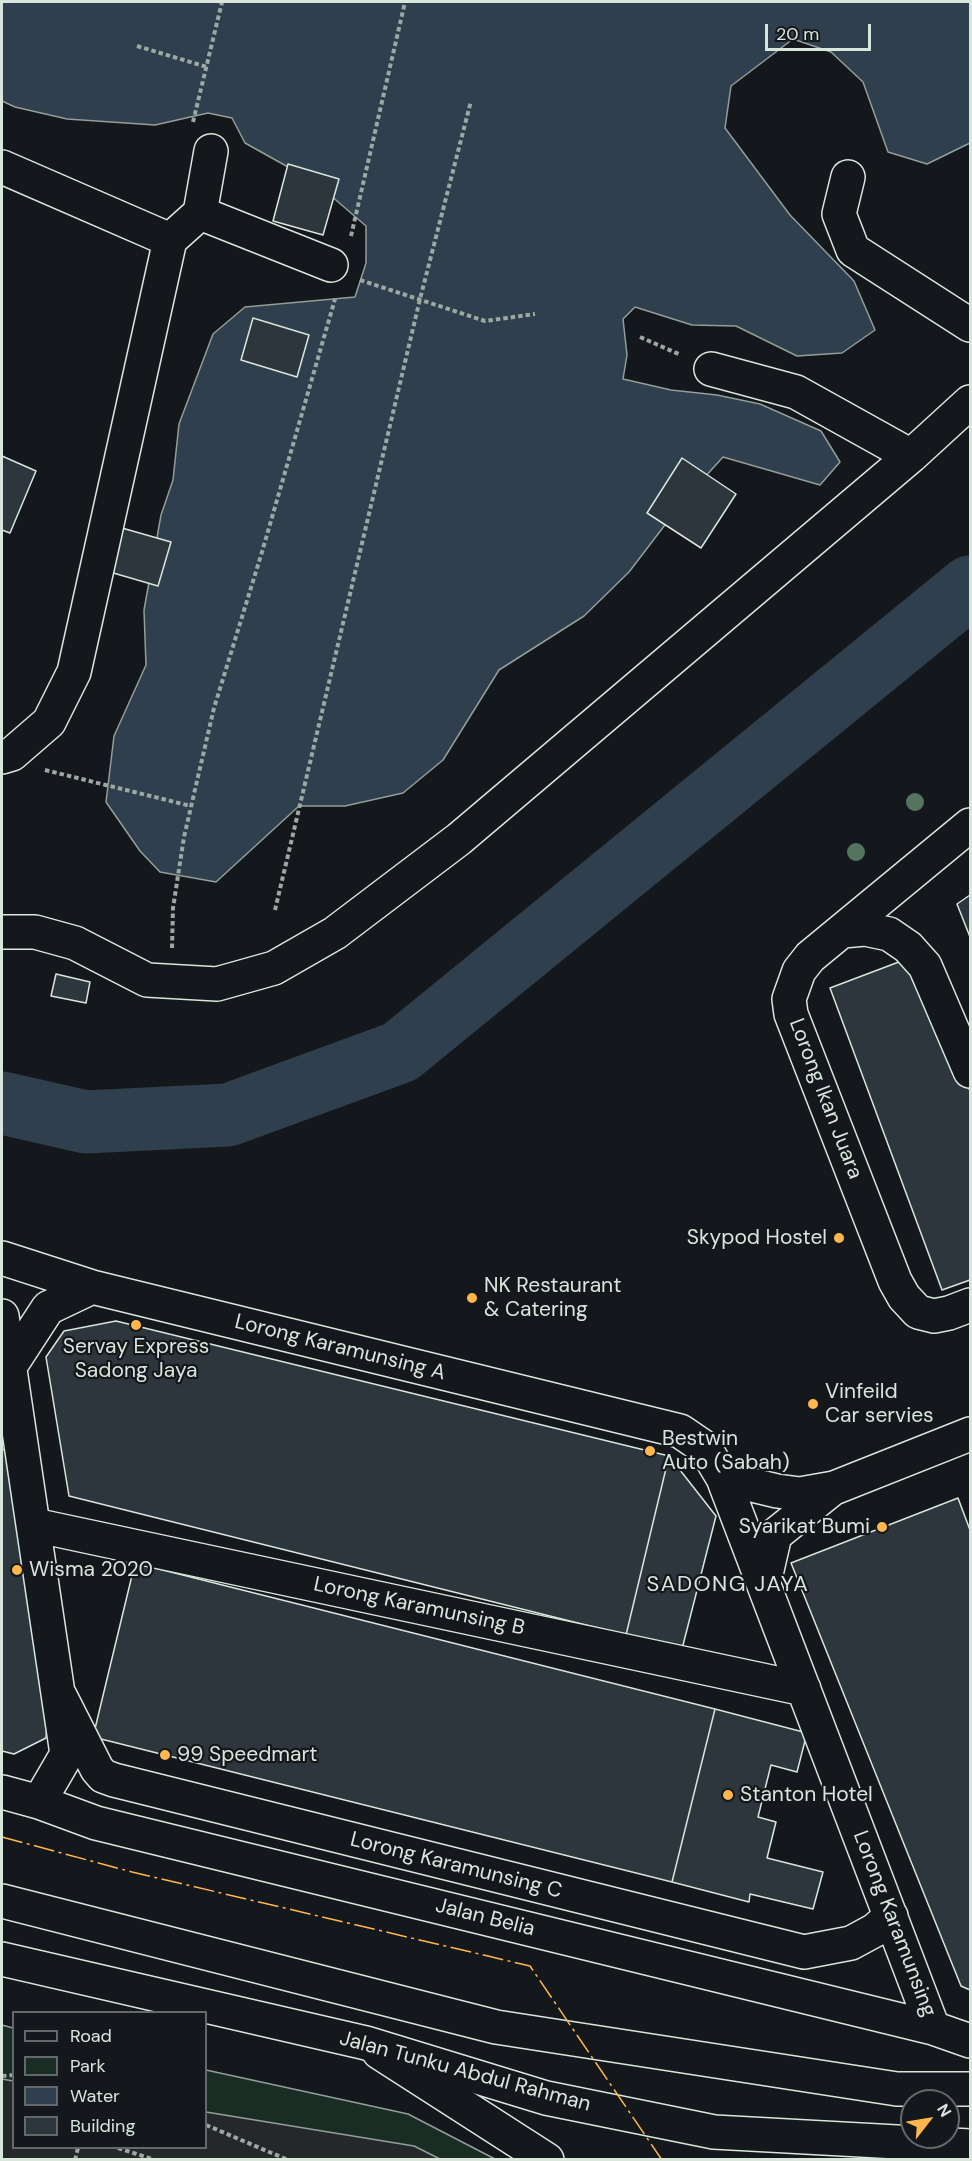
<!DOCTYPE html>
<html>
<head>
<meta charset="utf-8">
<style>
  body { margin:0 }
  #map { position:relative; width:972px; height:2161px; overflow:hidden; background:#14181c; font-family:"DM Sans",sans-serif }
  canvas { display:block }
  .frame { position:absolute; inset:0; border:3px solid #d8e6dc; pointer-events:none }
  .legend { position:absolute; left:12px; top:2011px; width:195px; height:138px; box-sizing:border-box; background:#14181c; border:2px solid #626a69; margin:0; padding:8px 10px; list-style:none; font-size:18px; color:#d8e6dc }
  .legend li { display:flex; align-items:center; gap:12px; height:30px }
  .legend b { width:30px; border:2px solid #626a69 }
  .north { position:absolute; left:900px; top:2089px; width:60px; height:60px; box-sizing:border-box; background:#14181c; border:2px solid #626a69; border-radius:50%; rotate:59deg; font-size:16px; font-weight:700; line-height:24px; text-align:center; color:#d8e6dc }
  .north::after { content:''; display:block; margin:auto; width:21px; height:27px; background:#ffb74d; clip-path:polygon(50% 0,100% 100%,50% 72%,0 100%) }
  .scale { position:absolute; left:765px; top:24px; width:106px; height:27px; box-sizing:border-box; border:3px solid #d8e6dc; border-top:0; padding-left:8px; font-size:18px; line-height:21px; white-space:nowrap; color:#d8e6dc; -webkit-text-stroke:4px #14181c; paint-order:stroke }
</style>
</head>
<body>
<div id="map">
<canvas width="972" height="2161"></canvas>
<div class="frame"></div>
<ul class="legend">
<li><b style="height:8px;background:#14181c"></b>Road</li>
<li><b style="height:16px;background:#1a2d24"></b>Park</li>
<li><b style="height:16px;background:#2f3f4d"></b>Water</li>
<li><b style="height:16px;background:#2c363c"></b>Building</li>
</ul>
<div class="north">N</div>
<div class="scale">20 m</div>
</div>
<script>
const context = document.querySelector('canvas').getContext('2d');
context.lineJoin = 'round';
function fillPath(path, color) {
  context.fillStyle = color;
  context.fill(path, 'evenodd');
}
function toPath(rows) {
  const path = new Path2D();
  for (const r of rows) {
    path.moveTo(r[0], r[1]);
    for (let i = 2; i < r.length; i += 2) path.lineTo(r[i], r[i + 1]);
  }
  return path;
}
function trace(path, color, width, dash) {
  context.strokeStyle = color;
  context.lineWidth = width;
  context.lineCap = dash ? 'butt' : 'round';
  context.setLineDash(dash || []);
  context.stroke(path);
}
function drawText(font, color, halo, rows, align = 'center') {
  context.font = font + ' "DM Sans",sans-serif';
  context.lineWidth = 4.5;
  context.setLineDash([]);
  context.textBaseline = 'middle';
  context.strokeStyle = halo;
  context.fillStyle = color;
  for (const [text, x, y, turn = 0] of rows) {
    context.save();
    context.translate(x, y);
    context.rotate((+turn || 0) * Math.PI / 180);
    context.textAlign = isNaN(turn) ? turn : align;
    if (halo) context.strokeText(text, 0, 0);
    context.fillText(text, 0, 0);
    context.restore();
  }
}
const green = toPath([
  [2,2025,13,2028,14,2148,206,2148,206,2070,408,2114,495,2159,2,2160,2,2025]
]);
fillPath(green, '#1a2d24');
trace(green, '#939e99', 1.5);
const parking = toPath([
  [2,2079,13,2081,14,2148,206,2148,206,2112,414,2146,440,2159,2,2159,2,2079]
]);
fillPath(parking, '#24282b');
trace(parking, '#939e99', 1.5);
const water = toPath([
  [2,2,970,2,970,143,927,164,888,152,863,82,831,52,793,39,731,86,725,128,790,215,854,281,875,330,842,353,797,356,736,326,692,325,635,307,623,319,627,355,623,379,671,390,717,395,760,404,821,431,840,462,820,485,723,457,684,500,629,572,584,616,499,670,443,760,403,793,345,806,299,806,216,882,160,872,140,851,106,802,114,736,146,665,144,610,161,515,173,480,179,424,213,334,245,307,355,297,366,263,366,226,315,182,245,143,232,118,208,113,155,125,67,119,15,107,2,101,2,2]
]);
fillPath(water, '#2f3f4d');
trace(water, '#939e99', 1.5);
trace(toPath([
  [2,1103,86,1122,228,1115,400,1052,970,587]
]), '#2f3f4d', 63);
const building = toPath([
  [288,164,339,179,323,235,273,221,288,164],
  [253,318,309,335,297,377,241,360,253,318],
  [2,456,36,471,10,533,2,530,2,456],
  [682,458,736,494,701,548,647,513,682,458],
  [115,526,171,542,158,586,103,570,115,526],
  [970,895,970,937,957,904,970,895],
  [912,957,970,1091,970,1280,942,1290,830,988,912,957],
  [56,974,90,982,86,1003,51,996,56,974],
  [116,1321,669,1456,626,1635,69,1496,46,1357,64,1331,116,1321],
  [2,1449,16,1454,50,1686,46,1738,14,1754,2,1751,2,1449],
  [669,1456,716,1516,682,1649,626,1635,669,1456],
  [958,1498,970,1530,970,1990,961,1986,791,1563,958,1498],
  [135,1563,715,1709,672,1882,93,1737,135,1563],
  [715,1709,807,1733,797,1772,771,1765,758,1817,776,1822,767,1858,823,1872,813,1909,750,1894,749,1902,672,1882,715,1709]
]);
fillPath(building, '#2c363c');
trace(building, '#d8e6dc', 1.5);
const minor = toPath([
  [2,167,170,240],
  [848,177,839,214,853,250,970,325],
  [200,213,211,151],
  [711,369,796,392,911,456],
  [2,757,12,754,49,722,74,672,170,240,200,213,331,265],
  [970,825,810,957,799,971,789,999,791,1014,895,1281,904,1297,918,1312,934,1316,949,1313,970,1305],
  [842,931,865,929,889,934,908,947,925,966,970,1071],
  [2,932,35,932,75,943,147,980,217,984,274,968,335,933,459,839,911,456,970,402],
  [2,1258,92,1287,680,1431,705,1448,723,1478,933,2028],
  [2,1316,67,1754,39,1802],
  [9,1368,48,1308,92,1287],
  [723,1478,777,1491,800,1494,834,1488,970,1434],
  [34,1525,804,1689],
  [764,1583,775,1535,832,1489],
  [60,1696,97,1769,103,1776,114,1780,804,1952,851,1943,875,1930,891,1916],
  [2,1792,39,1802,96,1823,933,2028,970,2041],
  [379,2052,547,2160]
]);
const major = toPath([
  [2,1901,496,2027,897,2089,970,2089],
  [2,1959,366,2043,546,2098,714,2132,970,2146]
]);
trace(minor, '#d8e6dc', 36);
trace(major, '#d8e6dc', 36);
trace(toPath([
  [137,46,207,67],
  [193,122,222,2],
  [351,236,405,2],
  [360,280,485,321,535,314],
  [640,337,681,355],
  [45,770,191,806],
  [275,910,420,299,471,101],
  [172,948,173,908,184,837,214,708,262,552,335,299],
  [2,2076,14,2075],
  [206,2125,288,2160],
  [118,2148,155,2160],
  [75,2160,78,2148]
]), '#9da8a2', 4, [4.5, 3]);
trace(minor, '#14181c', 33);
trace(major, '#14181c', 33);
trace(toPath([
  [2,1837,132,1872,530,1966,662,2160]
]), '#ffb74d', 1.5, [21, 4.5, 3, 4.5]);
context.fillStyle = '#55745f';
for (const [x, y] of [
  [915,802],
  [856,852]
]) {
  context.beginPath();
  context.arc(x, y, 9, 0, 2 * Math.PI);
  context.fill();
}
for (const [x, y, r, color] of [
  [839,1238,6,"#ffb74d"],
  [472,1298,6,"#ffb74d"],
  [136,1325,6,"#ffb74d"],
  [813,1404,6,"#ffb74d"],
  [650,1451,6,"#ffb74d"],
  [882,1527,6,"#ffb74d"],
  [17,1570,6,"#ffb74d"],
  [165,1755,6,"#ffb74d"],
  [728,1795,6,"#ffb74d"]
]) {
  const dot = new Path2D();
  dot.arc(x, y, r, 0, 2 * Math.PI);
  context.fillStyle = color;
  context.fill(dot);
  trace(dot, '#14181c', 2);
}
drawText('21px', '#d8e6dc', '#14181c', [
  ["Lorong Ikan Juara",825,1099,69],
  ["Lorong Karamunsing A",340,1348,14],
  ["Lorong Karamunsing B",419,1607,12],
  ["Lorong Karamunsing C",456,1866,14],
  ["Jalan Belia",485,1918,14],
  ["Lorong Karamunsing",894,1924,69],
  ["Jalan Tunku Abdul Rahman",465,2072,15]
]);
drawText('21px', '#d8e6dc', '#14181c', [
  ["Skypod Hostel",827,1238,"right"],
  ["NK Restaurant",484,1286],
  ["& Catering",484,1310],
  ["Servay Express",136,1347,"center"],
  ["Sadong Jaya",136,1371,"center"],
  ["Vinfeild",825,1392],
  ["Car servies",825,1416],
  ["Bestwin",662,1439],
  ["Auto (Sabah)",662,1463],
  ["Syarikat Bumi",870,1527,"right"],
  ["Wisma 2020",29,1570],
  ["99 Speedmart",177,1755],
  ["Stanton Hotel",740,1795]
], 'left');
context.letterSpacing = '1.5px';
drawText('22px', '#d8e6dc', '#14181c', [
  ["SADONG JAYA",728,1585]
]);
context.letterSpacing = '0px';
</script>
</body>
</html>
